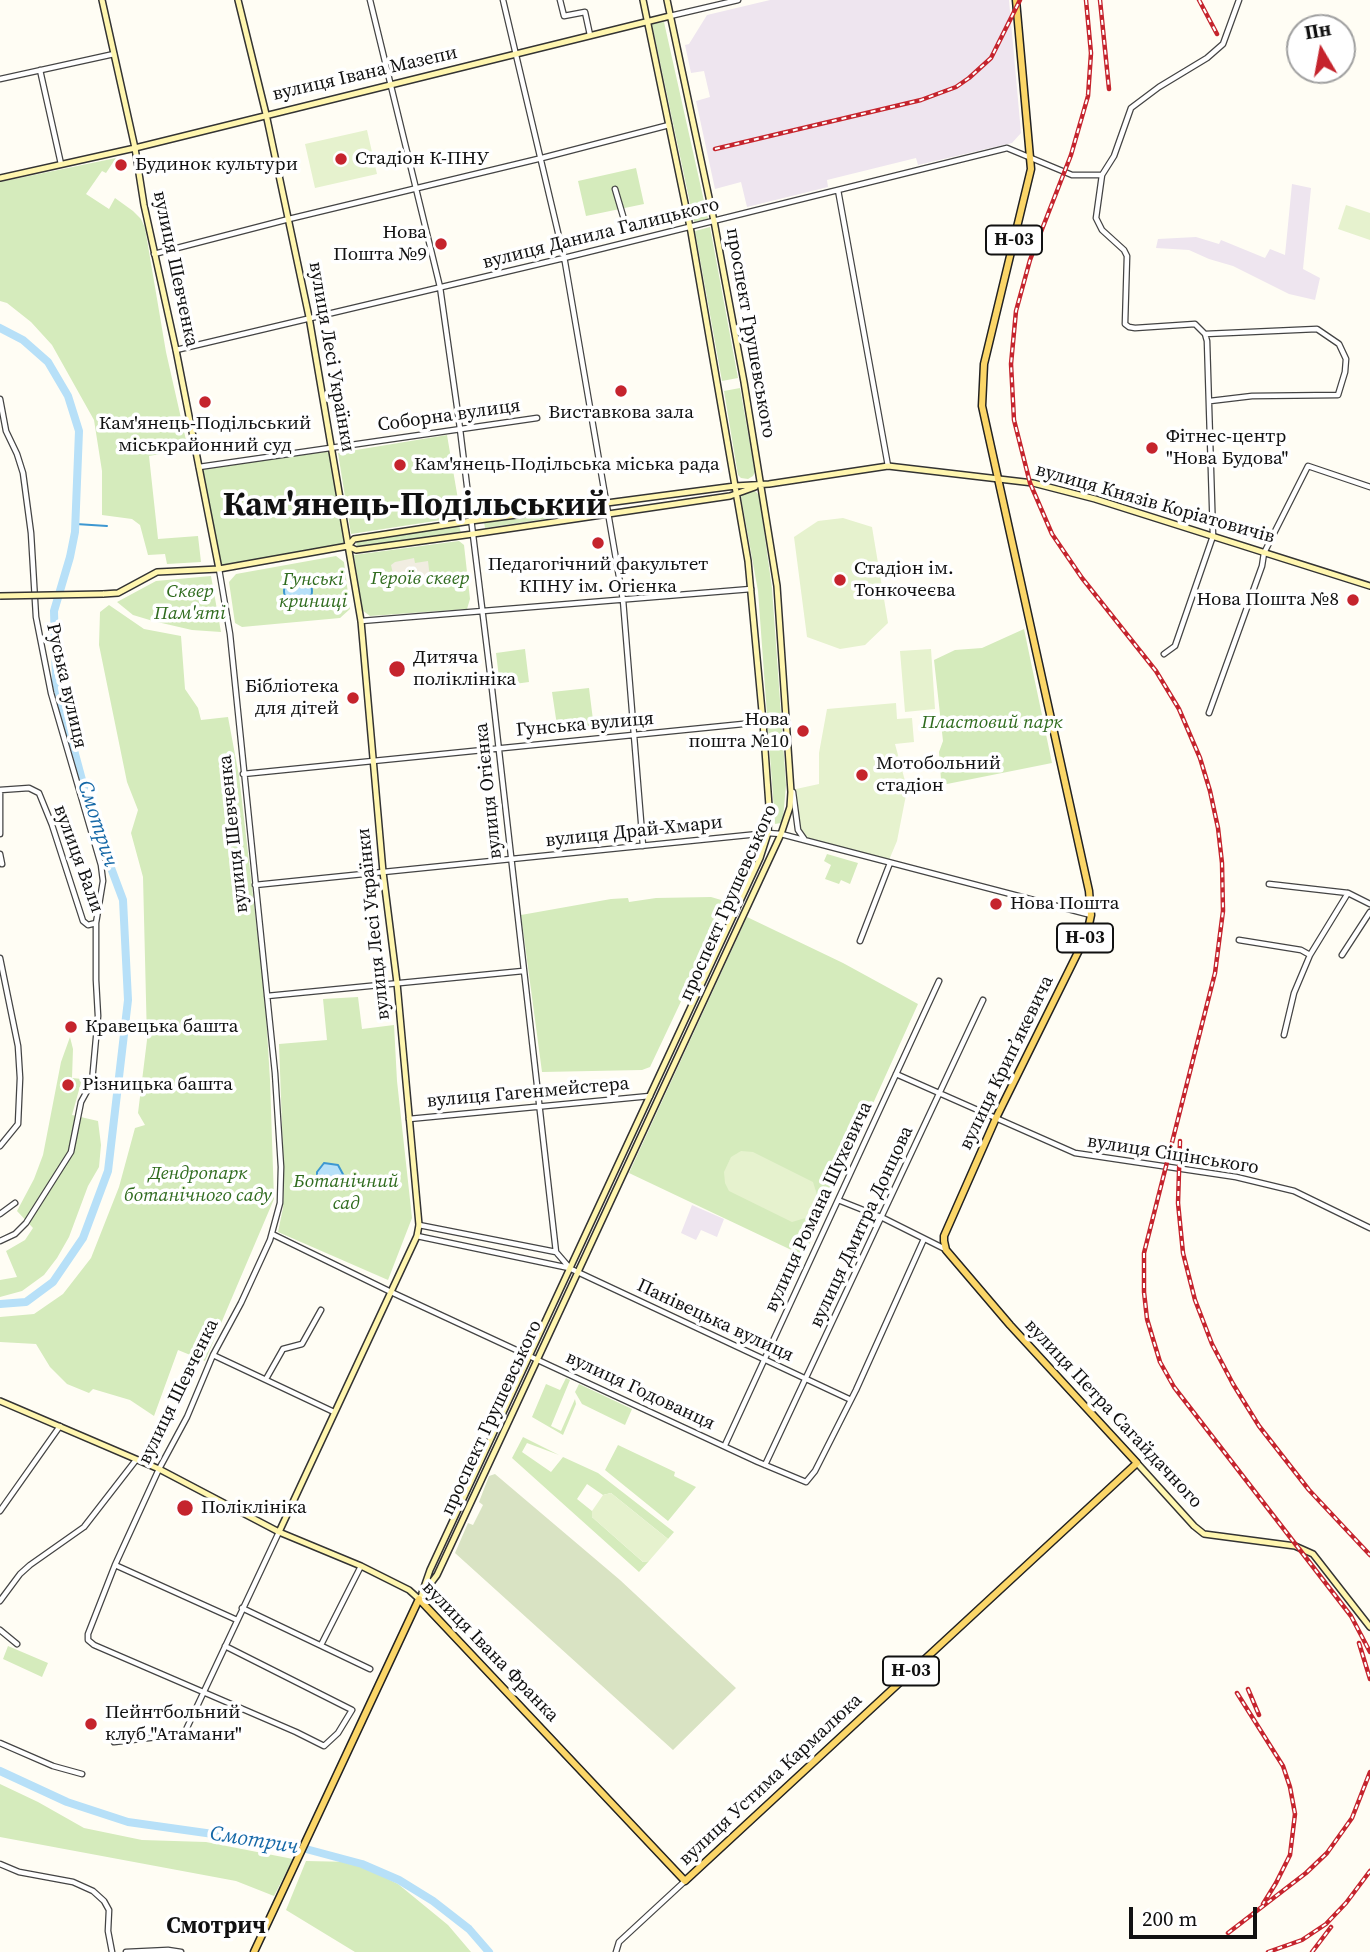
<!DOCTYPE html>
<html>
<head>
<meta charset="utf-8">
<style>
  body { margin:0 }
  #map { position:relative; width:1370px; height:1952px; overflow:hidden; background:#fffdf4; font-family:"Source Serif 4",serif }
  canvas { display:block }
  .north { position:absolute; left:1286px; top:14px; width:70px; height:70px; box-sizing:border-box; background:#fff; border:2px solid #a0a0a0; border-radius:50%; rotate:350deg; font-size:19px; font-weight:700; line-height:28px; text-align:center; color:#111 }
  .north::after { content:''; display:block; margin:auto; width:24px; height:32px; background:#c5242d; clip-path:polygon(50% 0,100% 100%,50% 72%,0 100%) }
  .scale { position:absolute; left:1129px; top:1907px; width:128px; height:32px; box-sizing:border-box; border:4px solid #111; border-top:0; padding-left:9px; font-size:21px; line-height:24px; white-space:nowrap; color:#111; -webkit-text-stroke:5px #fff; paint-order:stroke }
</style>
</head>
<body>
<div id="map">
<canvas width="1370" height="1952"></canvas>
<div class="north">Пн</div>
<div class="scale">200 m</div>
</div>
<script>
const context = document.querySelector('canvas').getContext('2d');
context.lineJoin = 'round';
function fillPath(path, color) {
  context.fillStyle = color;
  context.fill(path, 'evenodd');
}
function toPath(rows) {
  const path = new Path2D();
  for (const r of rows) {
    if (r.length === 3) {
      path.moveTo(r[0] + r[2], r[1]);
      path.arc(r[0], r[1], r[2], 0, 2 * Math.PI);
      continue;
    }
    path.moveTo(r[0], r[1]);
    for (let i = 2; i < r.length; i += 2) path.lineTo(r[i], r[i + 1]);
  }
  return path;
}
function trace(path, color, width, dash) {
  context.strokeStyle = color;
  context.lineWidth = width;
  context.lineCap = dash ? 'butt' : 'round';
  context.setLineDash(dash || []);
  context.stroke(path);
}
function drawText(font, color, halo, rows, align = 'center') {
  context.font = font + ' "Source Serif 4",serif';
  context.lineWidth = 7;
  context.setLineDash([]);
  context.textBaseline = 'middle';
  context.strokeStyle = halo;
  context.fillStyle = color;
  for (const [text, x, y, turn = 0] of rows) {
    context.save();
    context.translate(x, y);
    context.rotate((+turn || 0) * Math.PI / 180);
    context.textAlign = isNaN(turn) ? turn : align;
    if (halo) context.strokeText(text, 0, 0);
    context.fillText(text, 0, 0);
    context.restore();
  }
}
fillPath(toPath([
  [770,0,1009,0,1021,133,1012,143,918,165,916,158,827,180,828,187,747,207,741,182,715,189,696,101,710,97,704,71,691,73,685,45,689,44,707,15],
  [1292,184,1311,188,1303,269,1320,278,1315,300,1289,294,1233,266,1209,259,1189,250,1156,248,1158,239,1196,237,1219,244,1221,240,1265,258,1270,249,1285,255],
  [692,1205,724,1219,717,1237,701,1230,696,1240,681,1233]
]), '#eee5ef');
fillPath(toPath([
  [664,22,708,219,694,222,652,24],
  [116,158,106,173,102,171,86,194,109,209,115,198,133,211,141,219,145,228,166,352,188,449,149,456,158,539,198,536,201,562,167,564,165,554,148,555,140,525,132,519,102,515,102,471,94,420,52,345,31,322,7,303,0,301,0,182],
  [636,168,644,204,586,216,578,181],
  [710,227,738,378,722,381,695,231],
  [740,388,755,472,753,476,748,479,741,478,738,475,724,391],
  [447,435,461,517,351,534,338,453],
  [331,448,348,546,219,569,199,467],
  [749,490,755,491,759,495,772,588,786,785,783,819,781,823,775,824,758,591,741,497],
  [598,508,599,511,485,528,484,522],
  [459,525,461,533,357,547,356,542],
  [459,541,464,545,470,599,467,609,370,616,362,610,354,555],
  [336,556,344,562,350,609,340,618,242,627,235,623,229,582,236,574],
  [211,576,221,632,192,630,153,621,133,615,117,602,156,581],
  [109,605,144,629,181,636,185,689,198,708,201,720,228,717,239,776,265,998,270,1080,274,1199,205,1361,178,1350,154,1416,130,1400,93,1389,89,1393,67,1384,50,1367,36,1344,0,1342,0,1317,34,1314,63,1294,91,1258,119,1187,135,1128,145,1125,138,1113,147,1040,143,877,131,833,138,810,127,782,99,645,100,612],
  [1024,629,1052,763,947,784,941,780,939,752,943,741,934,660,955,650,982,648],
  [525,649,529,682,500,686,496,653],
  [589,688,594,728,558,732,552,692],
  [827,854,858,863,850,884,841,880,839,884,825,879,831,865,824,861],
  [711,897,728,902,650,1067,642,1070,542,1072,521,915,611,899,628,898,629,902,656,898],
  [747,917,843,963,918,1004,804,1256,629,1173],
  [358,997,362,1029,394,1025,397,1081,412,1218,388,1280,278,1232,283,1208,284,1179,279,1044,327,1040,323,999],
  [70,1037,73,1049,72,1078,82,1079,72,1115,98,1121,101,1145,99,1167,88,1186,69,1237,57,1258,44,1275,22,1291,0,1297,0,1280,17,1277,6,1251,25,1240,33,1228,17,1211,34,1179,43,1155,61,1062],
  [566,1378,570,1380,551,1426,561,1431,575,1399,576,1404,563,1435,532,1417,546,1384,560,1390],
  [579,1384,632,1409,625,1425,582,1404,575,1392],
  [523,1437,559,1455,527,1443,522,1452,551,1472,563,1457,598,1473,674,1532,668,1539,611,1493,603,1495,587,1484,577,1499,592,1511,592,1517,643,1562,649,1561,639,1572,512,1458],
  [618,1445,675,1472,674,1476,696,1487,668,1521,605,1470],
  [8,1646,48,1663,42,1677,3,1659],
  [0,1784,38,1802,84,1828,142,1840,206,1842,293,1859,274,1896,236,1881,0,1837],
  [306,1861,353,1862,398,1884,448,1925,471,1952,355,1952,286,1910]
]), '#d5ebbc');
fillPath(toPath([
  [495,1474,620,1580,736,1688,673,1750,455,1553,468,1523,473,1525,483,1505,479,1502,489,1476]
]), '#d9e3c3');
fillPath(toPath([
  [367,130,377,174,315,188,305,144],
  [1346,205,1370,213,1370,240,1338,229],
  [843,518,872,527,888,623,865,645,840,649,807,637,794,537,818,521],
  [931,649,935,709,905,712,900,651],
  [896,703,897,719,912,718,914,742,895,744,905,781,906,795,897,841,889,860,805,837,800,830,796,789,819,784,819,753,827,709],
  [741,1151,753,1152,813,1182,819,1201,812,1216,792,1222,729,1191,725,1183,724,1172,731,1157],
  [611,1493,668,1539,649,1561,643,1562,592,1517,592,1511,603,1495]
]), '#e6f2ce');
fillPath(toPath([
  [414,558,415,563,428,561,430,578,428,578,428,583,402,588,400,582,395,583,391,565,395,562]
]), '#f1ede1');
const water = toPath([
  [298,591,14],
  [324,1163,338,1165,345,1178,343,1184,333,1188,321,1185,317,1180,317,1172,324,1163]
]);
fillPath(water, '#b7e0f8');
trace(water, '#3d97d1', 2);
trace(toPath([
  [76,524,107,526]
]), '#3d97d1', 2);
trace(toPath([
  [0,328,23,340,48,362,68,396,79,431,75,532,70,557,54,611,56,683,92,817,123,900,128,1000,108,1171,83,1238,53,1282,26,1302,0,1304],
  [0,1771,67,1802,128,1822,291,1845,362,1864,399,1880,433,1901,469,1929,489,1952]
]), '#b7e0f8', 8);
const street = toPath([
  [370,0,440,287,459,421,492,689,556,1252],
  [503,0,565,262,623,600,643,846],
  [560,0,564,16,585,12,590,35],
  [670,16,738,0],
  [40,70,61,164],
  [0,79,114,54],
  [1102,175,1096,218,1102,230,1124,250,1127,256,1125,324,1129,327,1135,328,1195,324,1205,334,1207,341,1213,536,1175,646,1164,654],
  [615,189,623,216],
  [838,190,888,466],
  [154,254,289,219,542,158,669,125],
  [1205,334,1317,329,1339,344,1346,359,1345,372,1338,395,1252,396,1210,401],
  [176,350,564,258,1007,148,1072,175,1102,175,1114,156,1131,108,1159,87,1207,58,1223,44,1239,0],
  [0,399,6,431,17,454,23,473,31,533,36,617,51,693,101,865,103,881,96,923,96,980,98,1016,92,1082,81,1102,71,1152,26,1223,15,1234,0,1241],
  [199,467,537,418],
  [219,569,230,634,275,1073,281,1167,280,1203,270,1240,241,1303,213,1355,187,1417,159,1469,115,1565,88,1634,88,1640,94,1645,296,1732,324,1746,338,1733,352,1710,225,1646],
  [361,621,751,589],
  [1209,713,1262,566,1264,553,1308,466,1370,487],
  [243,774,763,722],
  [0,790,29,788,39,793,52,825,83,921,88,925,96,923],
  [793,792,798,830,805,840],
  [0,793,0,834],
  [0,854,2,864],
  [1269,884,1348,893,1370,904],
  [255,885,768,833,781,834,1091,915],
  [1239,940,1301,950,1310,955],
  [860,941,890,863],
  [1342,955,1370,912],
  [0,958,18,1046,20,1078,18,1124,0,1146],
  [267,996,523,971],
  [1284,1035,1294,993,1310,955,1348,893],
  [896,1074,1075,1153,1236,1177,1294,1191,1370,1228],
  [409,1119,650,1096],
  [838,1200,881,1217,945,1249],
  [0,1214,15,1203],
  [419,1225,556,1252,569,1267],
  [272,1234,391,1292,758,1462,806,1482,815,1471,856,1390,924,1239],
  [417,1236,569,1268,849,1399],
  [213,1355,334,1412],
  [266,1379,283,1349,302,1344,321,1310],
  [725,1445,939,981],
  [765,1465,983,1000],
  [0,1511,60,1426],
  [115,1565,237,1620],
  [0,1601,20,1574,30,1565,84,1527,136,1460],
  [242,1608,370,1669],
  [0,1630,17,1644],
  [321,1645,361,1566],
  [114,1742,184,1734,279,1532],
  [0,1743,53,1766,82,1774],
  [0,1864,19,1872,73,1882,93,1891,104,1901,109,1910,108,1931,112,1952],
  [126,1952,168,1950,181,1952],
  [616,1952,619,1942,685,1881]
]);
const secondary = toPath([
  [102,0,135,148,144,205,176,350,219,569],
  [238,0,266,114,309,317,361,621,383,872,397,983,419,1225,417,1236,279,1532],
  [0,178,135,148,670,16],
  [348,546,356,550,473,534,730,496,755,487],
  [103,594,118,593,157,572,219,569,348,546,354,539,471,521,735,486,769,484,888,466,1033,483,1095,499,1370,586],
  [0,1401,159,1469,279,1532,361,1566,409,1590,419,1599],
  [1137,1463,1194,1526,1204,1534,1295,1546,1313,1554,1370,1627],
  [422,1593,430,1570,760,858,768,833,769,806,763,722,748,561,691,232,643,0],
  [419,1599,437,1575,507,1425,781,834,790,807,791,792,777,586,744,382,714,221,667,0]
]);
const primary = toPath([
  [254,1952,419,1599,685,1881,1137,1463,1010,1325,946,1250,944,1241,944,1236,996,1118,1087,934,1091,915,1089,891,982,406,984,364,1031,169,1016,0]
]);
trace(street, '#444', 7);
trace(secondary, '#333', 8);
trace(primary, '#222', 9);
trace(street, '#fff', 4.5);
trace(secondary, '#fff6af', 5);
trace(primary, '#fbd668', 6);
const rail = toPath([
  [1086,0,1091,53,1088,96,1071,155,1030,260,1016,311,1011,364,1014,420,1030,483,1052,534,1082,578,1156,671,1179,709,1200,758,1210,791,1218,828,1222,863,1223,911,1215,973,1144,1253,1144,1292,1147,1319,1160,1362,1174,1387,1351,1616,1370,1652],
  [1100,0,1109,89],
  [1199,0,1217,34],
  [715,149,921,100,956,87,969,78,991,58,1020,0],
  [1180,1141,1178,1203,1183,1253,1195,1300,1212,1344,1233,1384,1259,1426,1309,1490,1370,1555],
  [1359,1643,1370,1679],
  [1248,1689,1259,1715],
  [1237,1693,1283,1766,1290,1787,1295,1814,1290,1855,1276,1883,1263,1904],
  [1228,1933,1306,1873,1327,1853,1352,1818,1370,1772],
  [1268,1952,1302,1940,1326,1924,1346,1903,1370,1871],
  [1312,1952,1331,1927]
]);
trace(rail, '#c5242d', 4.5);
trace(rail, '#fff', 2, [5]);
const secondaryBridge = toPath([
  [0,596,103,594]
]);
trace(secondaryBridge, '#333', 8, []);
trace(secondaryBridge, '#fff6af', 5);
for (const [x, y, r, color] of [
  [341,159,7,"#c5242d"],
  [121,165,7,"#c5242d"],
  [441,244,7,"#c5242d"],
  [621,391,7,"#c5242d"],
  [205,402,7,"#c5242d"],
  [1152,448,7,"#c5242d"],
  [400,465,7,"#c5242d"],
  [598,543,7,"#c5242d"],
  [840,580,7,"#c5242d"],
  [1353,600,7,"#c5242d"],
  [397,669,9,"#c5242d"],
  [353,698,7,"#c5242d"],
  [803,731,7,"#c5242d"],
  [862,775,7,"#c5242d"],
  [996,904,7,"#c5242d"],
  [71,1027,7,"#c5242d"],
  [68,1085,7,"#c5242d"],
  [185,1508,9,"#c5242d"],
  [91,1724,7,"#c5242d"]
]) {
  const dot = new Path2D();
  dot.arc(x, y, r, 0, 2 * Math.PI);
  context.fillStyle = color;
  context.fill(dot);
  trace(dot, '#fff', 2.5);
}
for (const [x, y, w] of [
  [1014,240,56],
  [1085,938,56],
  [911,1671,56]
]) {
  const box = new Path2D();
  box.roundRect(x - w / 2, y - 14.5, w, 29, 5);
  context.fillStyle = '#fff';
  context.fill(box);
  trace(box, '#111', 2);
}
drawText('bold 18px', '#111', null, [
  ["Н-03",1014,240],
  ["Н-03",1085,938],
  ["Н-03",911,1671]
]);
drawText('19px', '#111', '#fff', [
  ["вулиця Івана Мазепи",365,74,-13],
  ["вулиця Данила Галицького",601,234,-14],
  ["вулиця Шевченка",175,269,78],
  ["проспект Грушевського",750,333,80],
  ["вулиця Лесі Українки",331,357,80],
  ["Соборна вулиця",449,416,-8],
  ["вулиця Князів Коріатовичів",1155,504,16],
  ["Руська вулиця",66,686,77],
  ["Гунська вулиця",585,725,-5],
  ["вулиця Огієнка",489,791,-96],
  ["вулиця Драй-Хмари",634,832,-6],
  ["вулиця Шевченка",234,834,-96],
  ["вулиця Вали",78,859,70],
  ["проспект Грушевського",729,903,-66],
  ["вулиця Лесі Українки",374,924,-96],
  ["вулиця Крипʼякевича",1007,1063,-64],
  ["вулиця Гагенмейстера",528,1093,-5],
  ["вулиця Сіцінського",1173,1155,9],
  ["вулиця Романа Шухевича",819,1207,-65],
  ["вулиця Дмитра Донцова",862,1227,-65],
  ["Панівецька вулиця",715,1321,25],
  ["вулиця Годованця",640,1391,25],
  ["вулиця Шевченка",179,1392,-64],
  ["вулиця Петра Сагайдачного",1113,1414,47],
  ["проспект Грушевського",492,1418,-65],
  ["вулиця Івана Франка",490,1652,46],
  ["вулиця Устима Кармалюка",771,1780,-43]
]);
drawText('19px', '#111', '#fff', [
  ["Стадіон К-ПНУ",355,159],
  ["Будинок культури",135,165],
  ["Нова",427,233,"right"],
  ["Пошта №9",427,255,"right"],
  ["Виставкова зала",621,413,"center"],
  ["Кам'янець-Подільський",205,424,"center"],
  ["міськрайонний суд",205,446,"center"],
  ["Фітнес-центр",1166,437],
  ["\"Нова Будова\"",1166,459],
  ["Кам'янець-Подільська міська рада",414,465],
  ["Педагогічний факультет",598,565,"center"],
  ["КПНУ ім. Огієнка",598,587,"center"],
  ["Стадіон ім.",854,569],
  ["Тонкочеєва",854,591],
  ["Нова Пошта №8",1339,600,"right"],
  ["Дитяча",413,658],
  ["поліклініка",413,680],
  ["Бібліотека",339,687,"right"],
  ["для дітей",339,709,"right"],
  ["Нова",789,720,"right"],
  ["пошта №10",789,742,"right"],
  ["Мотобольний",876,764],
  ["стадіон",876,786],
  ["Нова Пошта",1010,904],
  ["Кравецька башта",85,1027],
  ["Різницька башта",82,1085],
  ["Поліклініка",201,1508],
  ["Пейнтбольний",105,1713],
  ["клуб \"Атамани\"",105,1735]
], 'left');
drawText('italic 19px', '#2f6b1e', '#fff', [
  ["Героїв сквер",420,579],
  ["Гунські",313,580],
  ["криниці",313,602],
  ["Сквер",190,592],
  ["Пам'яті",190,614],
  ["Пластовий парк",992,723],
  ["Дендропарк",198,1174],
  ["ботанічного саду",198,1196],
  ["Ботанічний",346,1182],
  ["сад",346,1204]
]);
drawText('italic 21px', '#1568a7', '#fff', [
  ["Смотрич",97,824,72],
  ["Смотрич",254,1841,9]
]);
drawText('bold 23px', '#111', '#fff', [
  ["Смотрич",216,1927]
]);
drawText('bold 33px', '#111', '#fff', [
  ["Кам'янець-Подільський",415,507]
]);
</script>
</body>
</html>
